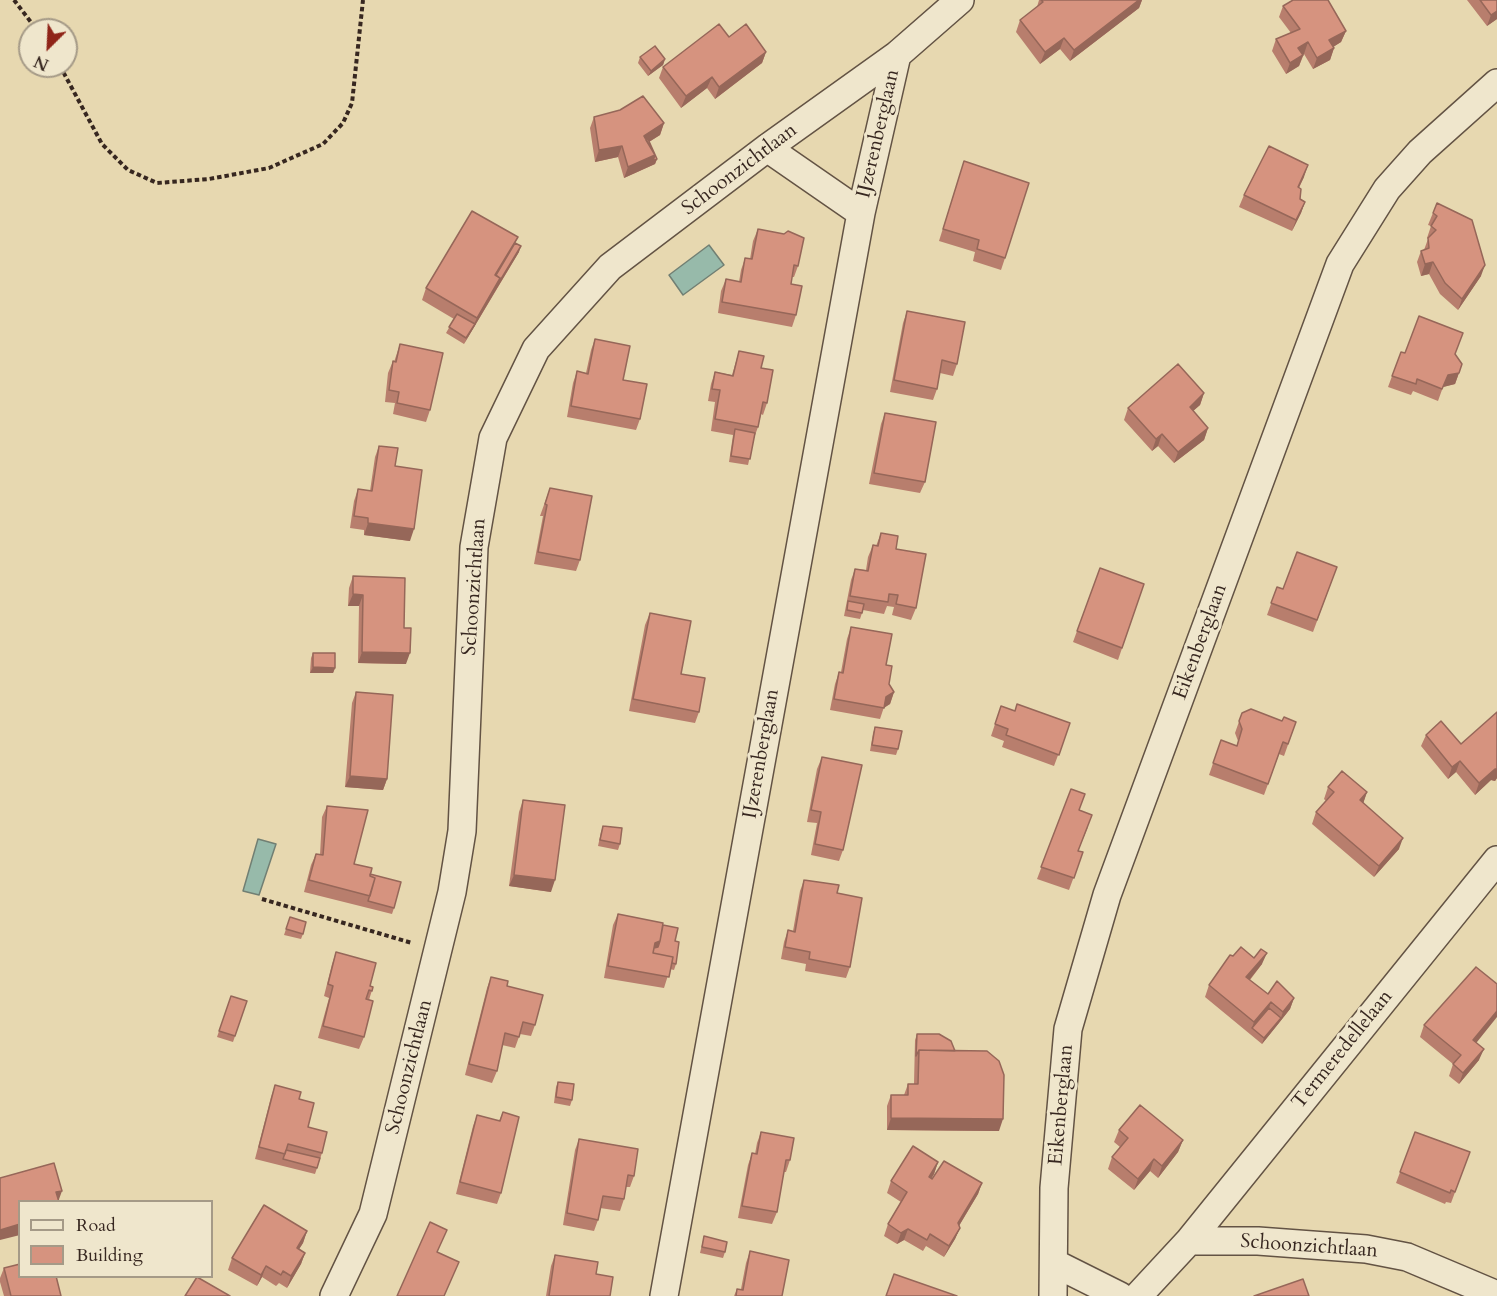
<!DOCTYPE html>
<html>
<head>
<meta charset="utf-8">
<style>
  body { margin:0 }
  #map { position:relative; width:1497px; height:1296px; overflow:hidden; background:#e7d8b0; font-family:Cardo,serif }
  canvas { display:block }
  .legend { position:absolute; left:18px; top:1200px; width:195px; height:78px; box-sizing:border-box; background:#efe6cc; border:2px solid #a59a87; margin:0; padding:8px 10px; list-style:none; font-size:18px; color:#372720 }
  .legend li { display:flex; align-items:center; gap:12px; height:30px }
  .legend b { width:30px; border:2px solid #a59a87 }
  .north { position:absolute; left:18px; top:18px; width:60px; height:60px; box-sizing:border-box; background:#efe6cc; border:2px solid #a59a87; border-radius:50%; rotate:204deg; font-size:16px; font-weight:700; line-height:24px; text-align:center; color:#372720 }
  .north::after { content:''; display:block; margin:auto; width:21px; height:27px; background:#8f2418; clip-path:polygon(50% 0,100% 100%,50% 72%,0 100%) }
</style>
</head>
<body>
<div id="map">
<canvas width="1497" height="1296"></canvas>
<ul class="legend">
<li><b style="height:8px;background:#efe6cc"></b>Road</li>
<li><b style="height:16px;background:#d6937f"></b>Building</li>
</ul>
<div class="north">N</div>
</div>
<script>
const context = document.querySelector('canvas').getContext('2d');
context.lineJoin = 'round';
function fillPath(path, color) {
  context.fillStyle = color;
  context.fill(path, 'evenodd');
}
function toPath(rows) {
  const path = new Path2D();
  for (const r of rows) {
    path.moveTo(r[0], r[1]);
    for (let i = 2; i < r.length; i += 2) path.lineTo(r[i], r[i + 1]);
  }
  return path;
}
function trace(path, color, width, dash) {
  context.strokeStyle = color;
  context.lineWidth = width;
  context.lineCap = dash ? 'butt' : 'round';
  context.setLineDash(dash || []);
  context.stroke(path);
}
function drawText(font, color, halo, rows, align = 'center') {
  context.font = font + ' Cardo,serif';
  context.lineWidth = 6;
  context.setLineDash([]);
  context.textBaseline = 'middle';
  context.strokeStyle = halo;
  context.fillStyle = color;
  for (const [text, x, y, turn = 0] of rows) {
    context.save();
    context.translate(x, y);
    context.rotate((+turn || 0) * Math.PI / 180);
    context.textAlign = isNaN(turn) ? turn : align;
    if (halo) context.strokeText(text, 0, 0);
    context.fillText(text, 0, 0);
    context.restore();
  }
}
const water = toPath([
  [709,245,724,265,683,295,669,275,709,245],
  [258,839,276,844,259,895,243,891,258,839]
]);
fillPath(water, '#97baaa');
trace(water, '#717f73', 1.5);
const minor = toPath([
  [767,148,861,213,897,55],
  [1189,1241,1497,860],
  [1054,1263,1120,1296],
  [334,1296,373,1214,452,892,462,831,474,547,493,438,536,349,610,267,767,148,897,55,960,0],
  [664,1296,861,213],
  [1053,1296,1054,1188,1068,1029,1107,895,1340,264,1387,189,1420,152,1497,83],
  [1138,1296,1189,1241,1258,1241,1366,1249,1407,1257,1497,1295]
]);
trace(minor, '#635344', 30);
trace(toPath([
  [14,0,37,30],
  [60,66,102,144,128,170,157,183,209,179,269,168,323,144,343,123,352,103,363,0],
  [262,899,412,943]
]), '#372720', 4, [4.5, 3]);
trace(minor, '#efe6cc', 27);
fillPath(toPath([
  [1039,0,1142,0,1139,8,1070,61,1060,49,1040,64,1016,32,1020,20,1037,7],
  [1467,0,1497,0,1497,19,1487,26],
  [1283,6,1346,31,1341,42,1333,47,1334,48,1330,60,1313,69,1304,54,1299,66,1286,74,1272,51,1276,39,1291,33,1279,17],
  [729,37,766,52,762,63,715,99,707,88,681,108,659,78,663,67],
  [640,57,665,59,663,65,648,76,638,63],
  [594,117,664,123,660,135,649,142,657,159,655,164,624,178,618,157,595,162,590,128],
  [964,161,1005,258,1001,270,973,261,975,252,939,241],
  [1304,177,1299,188,1300,199,1305,202,1301,213,1292,231,1239,207,1244,195],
  [1437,203,1481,276,1458,310,1440,294,1429,274,1421,276,1417,262,1421,251,1424,250,1428,239,1427,238,1431,226,1428,225],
  [758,229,798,266,794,277,792,277,791,284,796,315,792,327,718,313,721,291,726,279,739,282,741,270,745,258,750,259,753,241],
  [518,237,515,243,519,252,464,344,446,333,454,319,422,300,426,288],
  [907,311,957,364,953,376,940,373,937,389,933,400,890,392,903,323],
  [595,339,640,419,636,430,567,417,573,383,577,371,586,373,591,350],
  [400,344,430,410,426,422,393,414,395,403,385,402,388,373,393,361,394,362],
  [739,351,761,368,767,403,763,415,761,414,758,427,754,438,748,465,729,462,733,435,711,431,715,402,708,401,711,384,715,372,732,375],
  [1401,352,1405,353,1455,354,1462,364,1455,384,1443,387,1438,401,1413,391,1411,395,1388,387],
  [1204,393,1200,405,1193,411,1208,428,1204,440,1174,463,1158,446,1152,451,1124,420,1128,408],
  [885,413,925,482,920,493,869,484,881,424],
  [379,446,395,466,410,541,364,535,364,530,350,528,354,501,358,489,370,491,375,457],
  [550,488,580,560,576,571,534,564,543,516,540,516],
  [881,533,896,549,916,608,911,620,892,615,894,607,887,606,884,614,863,610,860,619,844,616,851,580,855,569,866,570,868,557,873,545,876,546],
  [1337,567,1313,632,1267,615,1277,587,1283,589],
  [1100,568,1144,584,1118,660,1073,642],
  [353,576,406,664,358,663,359,606,348,606,349,588],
  [650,613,681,674,699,712,695,723,629,711,645,625],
  [851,627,886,665,889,684,894,692,890,704,884,707,880,719,830,710,835,684,839,672,841,672,847,639],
  [313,653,335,668,333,673,310,673,311,658],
  [356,692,387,779,383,790,345,787,352,703],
  [1001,706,1015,711,1070,723,1054,766,1002,747,1004,741,991,736],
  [1242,713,1282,721,1296,722,1284,756,1279,754,1264,795,1209,775,1221,740,1237,746,1238,741,1235,733],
  [1497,713,1497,778,1495,781,1491,780,1475,795,1456,772,1448,779,1421,746,1426,735,1461,744],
  [875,727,898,749,896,755,870,751,873,733],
  [822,757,843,850,839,861,811,855,817,823,807,822,817,769],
  [1328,787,1367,792,1363,803,1399,849,1374,877,1312,824,1316,812,1326,801,1324,799],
  [1071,789,1079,810,1088,827,1078,851,1083,852,1069,890,1037,879],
  [523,800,551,892,509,886,519,812],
  [327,806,354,864,370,874,394,908,392,914,304,892,311,865,316,854,320,855,322,817],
  [603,826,620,844,618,850,598,846,601,832],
  [804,880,837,893,850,967,846,978,805,971,806,964,781,959,784,942,788,930,793,931,800,891],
  [618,914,663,925,675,941,676,964,674,970,670,969,664,988,604,978,613,925],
  [290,917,303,934,301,939,284,935],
  [336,952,370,986,373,987,369,1000,364,1037,359,1049,318,1038,329,998,324,996,332,964],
  [1233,956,1262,964,1250,980,1268,994,1294,998,1290,1009,1262,1044,1205,997,1209,985],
  [491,977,507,986,535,1025,531,1036,520,1034,515,1048,502,1045,497,1071,492,1083,465,1075,487,988],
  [231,996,247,1001,233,1042,217,1037],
  [1424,1025,1476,1043,1479,1060,1459,1084,1449,1076,1453,1064,1420,1037],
  [917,1034,955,1051,999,1131,887,1130,887,1106,891,1095,904,1095,908,1084,914,1084,915,1040],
  [558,1082,572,1100,570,1106,554,1103,556,1087],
  [275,1085,299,1099,308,1127,322,1153,315,1174,255,1159,271,1097],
  [503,1112,501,1193,497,1204,456,1194,473,1126,477,1115,499,1121],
  [1119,1130,1183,1140,1178,1152,1158,1178,1150,1171,1134,1190,1108,1169,1112,1157,1120,1147,1114,1142],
  [761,1132,790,1160,786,1172,784,1172,777,1212,772,1224,738,1218,748,1165,752,1153,755,1154,757,1143],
  [1415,1132,1470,1152,1451,1203,1446,1202,1445,1204,1396,1183],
  [579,1139,634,1176,630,1187,626,1187,624,1199,620,1211,600,1208,598,1220,594,1231,563,1225,575,1150],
  [938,1162,934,1174,931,1179,982,1183,978,1194,959,1226,960,1228,955,1239,944,1257,926,1246,923,1251,904,1240,897,1244,884,1236,888,1224,901,1202,887,1193,891,1181],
  [307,1231,303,1243,299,1249,305,1253,301,1264,287,1288,279,1283,276,1286,262,1277,257,1286,228,1270,232,1258],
  [704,1236,725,1252,723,1258,700,1253],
  [750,1251,782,1296,734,1296,737,1289,741,1289,746,1263],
  [555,1255,596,1274,610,1296,546,1296,551,1266],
  [4,1268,61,1296,4,1296,0,1282,0,1278]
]), '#b87e6d');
fillPath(toPath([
  [1139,0,1142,0,1139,8,1070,61,1074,50],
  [1497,11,1497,19,1487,26,1491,15],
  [1346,31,1341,42,1325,52,1329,40],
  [1064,38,1060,49,1040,64,1045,52],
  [1308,42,1304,54,1294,60,1298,48],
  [1334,48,1330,60,1313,69,1317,58],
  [766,52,762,63,715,99,719,87],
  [1303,55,1299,66,1286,74,1290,63],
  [665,59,663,65,648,76,651,71],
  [712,77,707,88,681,108,686,96],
  [664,123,660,135,644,145,644,136],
  [622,146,618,157,595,162,599,150],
  [655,155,657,159,655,164,624,178,628,167],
  [1308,165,1304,177,1293,199,1298,187],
  [1305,202,1301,213,1292,231,1296,220],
  [521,246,519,252,496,290,498,284],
  [1433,262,1429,274,1421,276,1425,264],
  [1485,265,1481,276,1458,310,1462,299],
  [500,278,496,290,464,344,477,318],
  [1459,373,1455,384,1443,387,1448,375],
  [1204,393,1200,405,1185,418,1190,407],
  [1208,428,1204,440,1174,463,1178,452],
  [1162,434,1158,446,1152,451,1156,439],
  [368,523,414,529,410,541,364,535],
  [353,594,363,595,359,606,348,606],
  [362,652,410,653,406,664,358,663],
  [313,667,335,668,333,673,310,673],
  [894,692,890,704,884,708,886,697],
  [1460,761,1456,772,1448,779,1452,767],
  [1495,769,1497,769,1497,778,1495,781,1491,780,1475,795,1479,783],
  [350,776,387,779,383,790,345,787],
  [1367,792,1363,804,1360,800],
  [1403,838,1399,849,1374,877,1379,866],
  [514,875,555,880,551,892,509,886],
  [660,941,656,952,652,954,655,943],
  [1267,953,1262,964,1242,989,1246,977],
  [1294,998,1290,1009,1279,1023,1283,1012],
  [1271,1002,1267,1014,1252,1028,1250,1034,1254,1022],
  [1497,1011,1497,1017,1469,1052,1473,1040],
  [1281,1018,1279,1023,1262,1044,1264,1038],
  [1484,1049,1479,1060,1459,1084,1463,1073],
  [891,1118,1003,1119,999,1131,887,1130],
  [1183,1140,1178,1152,1158,1178,1162,1166],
  [1154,1159,1150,1171,1134,1190,1138,1179],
  [938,1162,934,1174,925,1189,929,1177],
  [982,1183,978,1194,954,1234,958,1223],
  [62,1191,58,1202,56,1192],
  [20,1224,20,1235,0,1240,0,1230],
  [960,1228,955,1239,944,1257,949,1246],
  [908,1229,904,1240,897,1244,901,1233],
  [307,1231,303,1243,293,1259,297,1248],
  [305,1253,301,1264,287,1288,291,1276],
  [266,1266,262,1277,257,1286,261,1275]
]), '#966759');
const building = toPath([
  [1041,0,1139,0,1074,50,1064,38,1045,52,1020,20,1043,2,1041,0],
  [1293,0,1328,0,1346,31,1329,40,1334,48,1317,58,1308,42,1298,48,1303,55,1290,63,1276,39,1300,29,1283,6,1293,0],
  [1480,0,1497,0,1497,11,1491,15,1480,0],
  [719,24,729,37,746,24,766,52,719,87,712,77,686,96,663,67,719,24],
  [655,46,665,59,651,71,640,57,655,46],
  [643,96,664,123,644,136,655,155,628,167,622,146,599,150,594,117,620,110,643,96],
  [648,139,657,159,653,161,655,155,646,140,648,139],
  [1269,146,1308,165,1298,187,1301,189,1300,199,1305,202,1296,220,1244,195,1269,146],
  [964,161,1029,183,1005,258,977,249,979,240,943,229,964,161],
  [1437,203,1472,220,1485,265,1462,299,1445,283,1433,262,1425,264,1421,251,1429,248,1428,238,1436,230,1431,226,1437,216,1433,213,1437,203],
  [472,211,518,237,495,275,500,278,477,318,426,288,472,211],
  [758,229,784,234,788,231,804,238,798,266,794,265,791,284,802,286,796,315,722,302,726,279,741,282,745,258,752,259,758,229],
  [515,243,521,246,498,284,500,278,496,275,515,243],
  [907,311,965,322,957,364,942,360,937,389,894,380,907,311],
  [457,314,475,324,466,338,449,327,457,314],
  [1419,316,1463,333,1455,354,1462,364,1459,373,1448,375,1442,389,1417,379,1416,384,1392,376,1401,352,1405,353,1419,316],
  [595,339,630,346,623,380,647,384,640,419,571,406,577,371,588,374,595,339],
  [400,344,443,353,430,410,397,403,399,392,389,390,393,361,396,362,400,344],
  [739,351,764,356,761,368,773,370,767,403,763,402,758,427,715,419,720,390,712,389,715,372,733,376,739,351],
  [1178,364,1204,393,1190,407,1208,428,1178,452,1162,434,1156,439,1128,408,1178,364],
  [885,413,936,422,925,482,874,473,885,413],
  [735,429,755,433,750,459,731,456,735,429],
  [379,446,398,448,395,466,422,470,414,529,368,523,368,518,354,516,358,489,372,491,379,446],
  [550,488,592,496,580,560,538,552,547,505,545,504,550,488],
  [881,533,898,536,896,549,926,554,916,608,896,604,898,595,889,594,888,602,850,596,855,569,868,571,873,545,878,546,881,533],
  [1297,552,1337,567,1317,620,1271,603,1277,587,1283,589,1297,552],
  [1100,568,1144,584,1122,648,1077,631,1100,568],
  [353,576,405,578,404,628,411,628,410,653,362,652,363,595,353,594,353,576],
  [848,601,864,604,862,613,847,610,848,601],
  [650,613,691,621,681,674,705,678,699,712,633,699,650,613],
  [851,627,892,634,886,665,892,666,889,684,894,692,886,697,884,708,834,699,839,672,843,673,851,627],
  [313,653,335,653,335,668,313,667,313,653],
  [356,692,393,695,387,779,350,776,356,692],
  [1017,704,1070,723,1059,755,1006,735,1008,729,995,724,1001,706,1015,711,1017,704],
  [1251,709,1282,721,1284,717,1296,722,1288,744,1283,742,1268,784,1213,763,1221,740,1237,746,1242,729,1239,721,1242,713,1251,709],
  [1497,712,1497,769,1495,769,1479,783,1460,761,1452,767,1426,735,1441,721,1461,744,1497,712],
  [875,727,902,731,898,749,872,745,875,727],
  [822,757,862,765,843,850,815,844,821,812,811,810,822,757],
  [1342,771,1367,792,1360,800,1403,838,1379,866,1316,812,1334,792,1328,787,1342,771],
  [1071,789,1085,794,1079,810,1092,815,1078,851,1083,852,1074,878,1041,867,1071,789],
  [523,800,565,805,555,880,514,875,523,800],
  [327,806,368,810,354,864,372,868,370,876,375,878,370,896,309,880,316,854,323,855,327,806],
  [603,826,622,828,620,844,600,840,603,826],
  [370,874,401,882,394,908,368,901,375,878,370,876,370,874],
  [804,880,839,885,837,893,862,898,850,967,809,959,810,952,785,947,788,930,795,932,804,880],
  [618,914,663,923,660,941,655,943,653,953,673,957,669,977,608,966,618,914],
  [290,917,306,922,303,934,286,929,290,917],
  [663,925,678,928,675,941,679,942,676,964,672,963,673,957,653,953,654,948,658,947,660,941,663,925],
  [1241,947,1254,958,1261,949,1267,953,1246,977,1268,994,1277,981,1294,998,1283,1012,1271,1002,1254,1022,1209,985,1230,955,1233,956,1241,947],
  [336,952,376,963,370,986,373,987,372,991,369,990,366,999,373,1001,364,1037,323,1026,333,986,328,984,336,952],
  [1476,967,1497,984,1497,1011,1473,1040,1484,1049,1463,1073,1453,1064,1461,1055,1424,1025,1476,967],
  [491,977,508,981,507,986,543,995,535,1025,523,1022,519,1037,505,1033,497,1071,469,1064,491,977],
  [231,996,247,1001,235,1036,219,1031,231,996],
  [1269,1008,1281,1018,1264,1038,1252,1028,1269,1008],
  [917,1034,939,1034,951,1041,955,1051,919,1050,916,1056,917,1034],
  [919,1050,987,1051,999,1061,1004,1075,1003,1119,891,1118,891,1095,908,1095,908,1084,918,1084,919,1050],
  [558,1082,574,1084,572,1100,556,1097,558,1082],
  [275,1085,301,1092,299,1099,314,1103,308,1127,327,1132,322,1153,288,1144,285,1154,259,1147,275,1085],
  [1140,1105,1183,1140,1162,1166,1154,1159,1138,1179,1112,1157,1128,1138,1119,1130,1140,1105],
  [503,1112,519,1117,501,1193,460,1182,477,1115,500,1121,503,1112],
  [761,1132,794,1138,790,1160,786,1160,777,1212,742,1206,752,1153,757,1154,761,1132],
  [1415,1132,1470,1152,1455,1192,1451,1190,1450,1193,1400,1172,1415,1132],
  [579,1139,638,1149,634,1176,628,1175,624,1199,603,1196,598,1220,567,1213,579,1139],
  [913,1146,938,1162,929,1177,932,1179,944,1161,982,1183,958,1223,960,1228,949,1246,930,1234,927,1240,908,1229,901,1233,888,1224,907,1192,891,1181,913,1146],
  [286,1150,320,1158,317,1168,283,1159,286,1150],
  [54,1163,62,1191,56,1192,59,1202,20,1202,20,1224,0,1230,0,1178,54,1163],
  [264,1205,307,1231,297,1248,305,1253,291,1276,283,1271,281,1275,266,1266,261,1275,232,1258,264,1205],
  [430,1222,447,1230,437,1252,459,1262,444,1296,397,1296,430,1222],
  [704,1236,727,1242,725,1252,702,1247,704,1236],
  [750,1251,789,1260,782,1296,736,1296,737,1289,743,1290,750,1251],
  [555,1255,598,1262,596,1274,613,1277,610,1296,549,1296,555,1255],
  [20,1264,20,1276,56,1276,61,1296,11,1296,4,1268,20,1264],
  [894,1274,957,1296,886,1296,894,1274],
  [197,1277,230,1296,185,1296,197,1277],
  [1303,1279,1309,1296,1254,1296,1303,1279]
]);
fillPath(building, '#d6937f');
trace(building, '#966759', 1.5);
drawText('20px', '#372720', '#efe6cc', [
  ["IJzerenberglaan",879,134,-77],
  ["Schoonzichtlaan",740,170,-37],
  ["Schoonzichtlaan",475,587,-86],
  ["Eikenberglaan",1201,642,-70],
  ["IJzerenberglaan",762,754,-80],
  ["Termeredellelaan",1343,1050,-51],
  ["Schoonzichtlaan",410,1067,-76],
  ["Eikenberglaan",1062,1105,-85],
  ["Schoonzichtlaan",1309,1247,4]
]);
</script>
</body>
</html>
